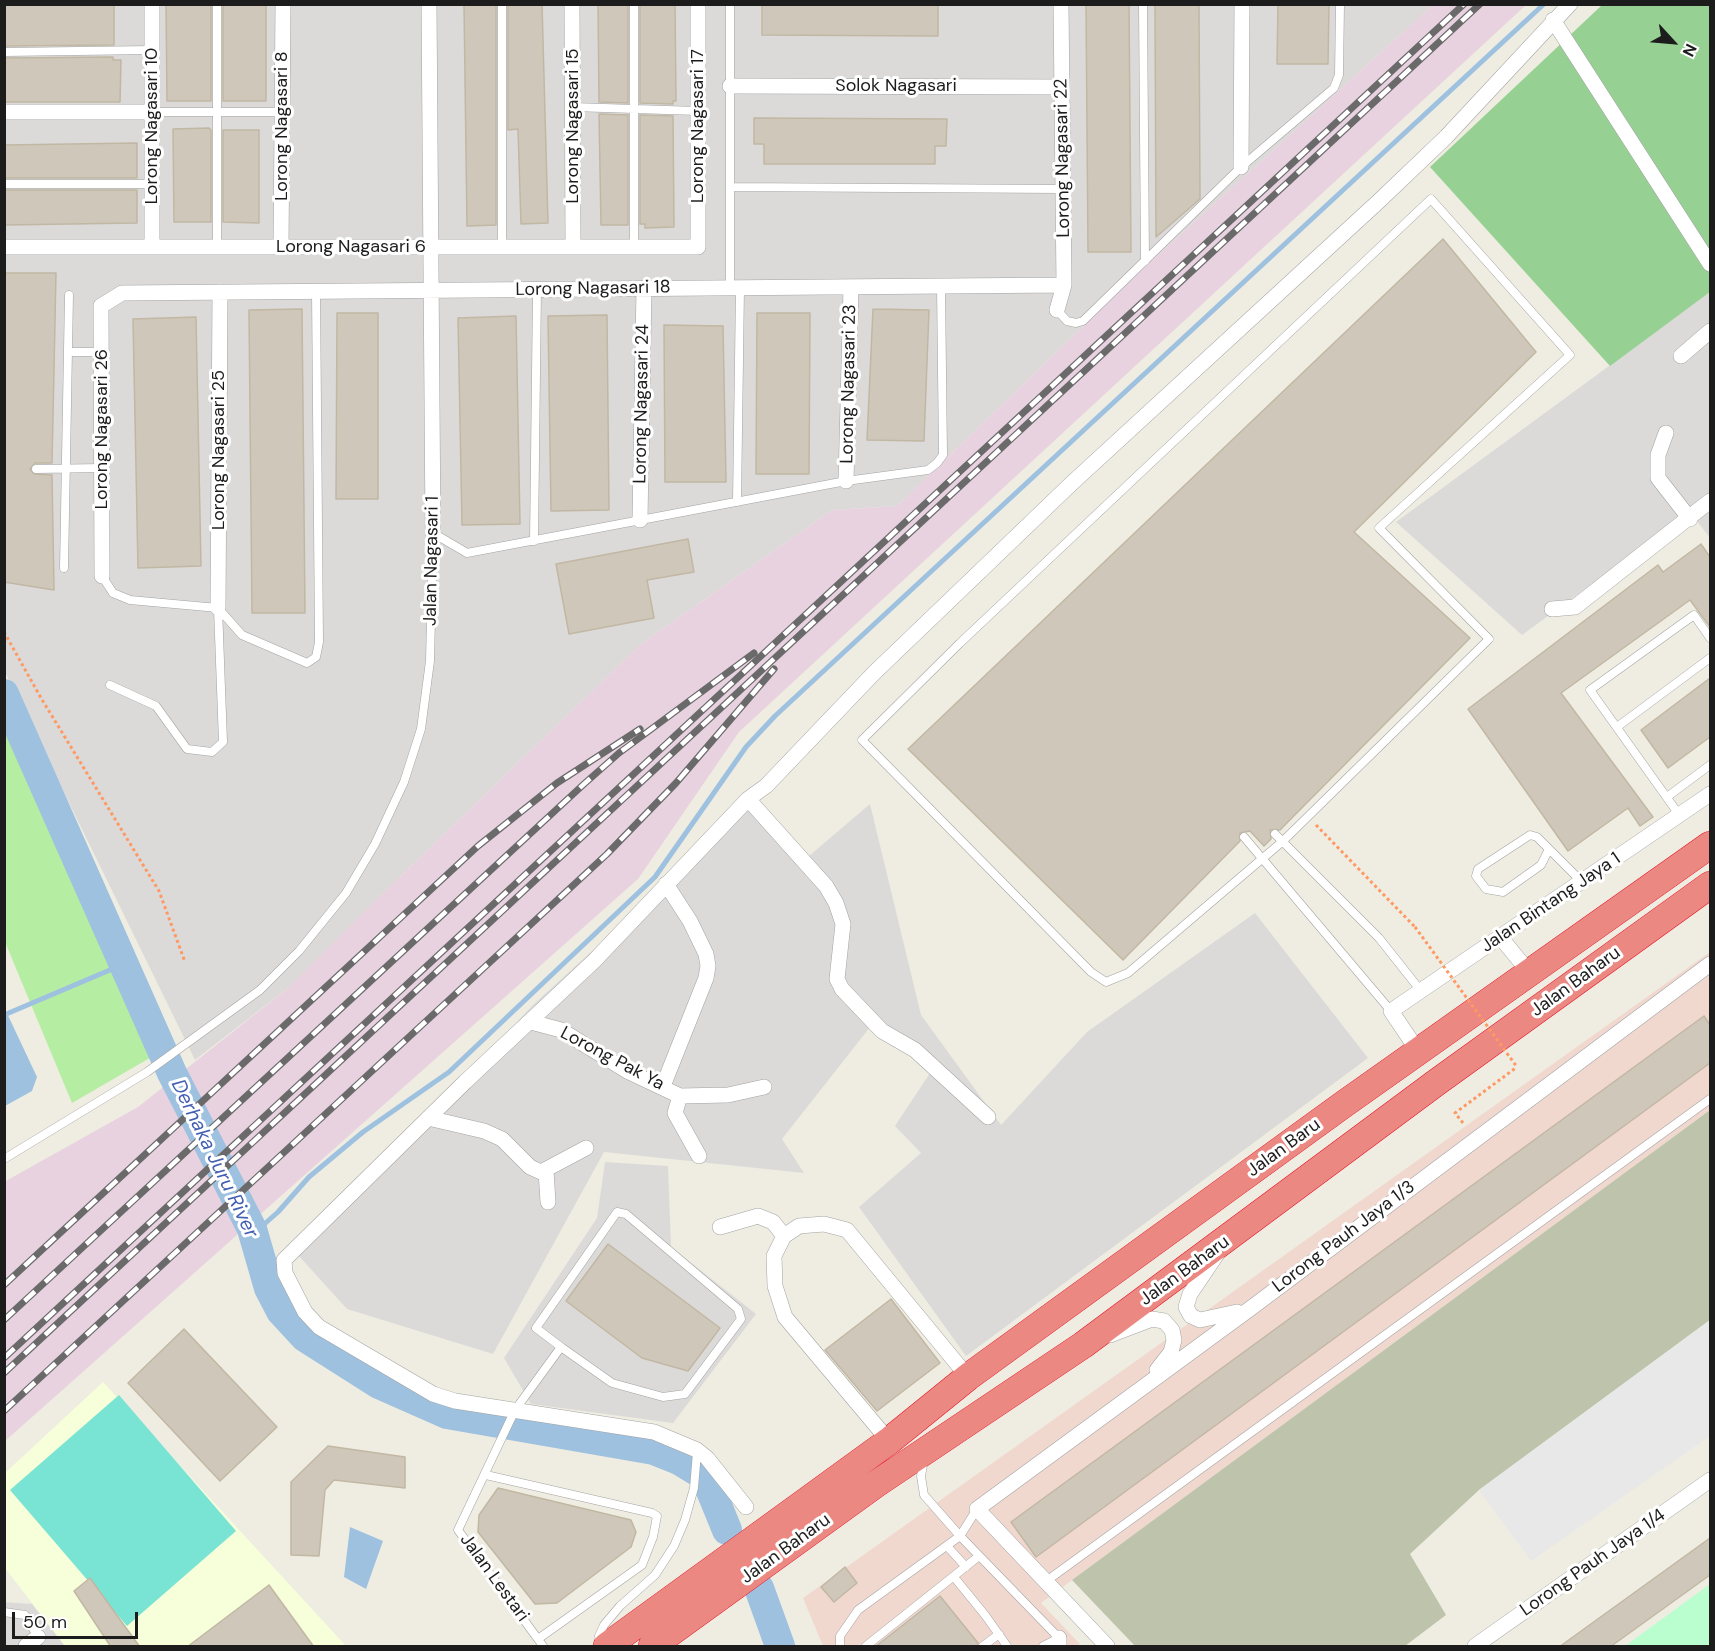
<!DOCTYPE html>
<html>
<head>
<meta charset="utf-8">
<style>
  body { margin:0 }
  #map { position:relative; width:1715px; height:1651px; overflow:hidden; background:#efede1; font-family:"DM Sans",sans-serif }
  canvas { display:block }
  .frame { position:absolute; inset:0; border:6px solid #1c1c1c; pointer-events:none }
  .north { position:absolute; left:1643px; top:12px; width:60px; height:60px; -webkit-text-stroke:4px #fff; paint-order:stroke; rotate:116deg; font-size:16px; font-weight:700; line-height:24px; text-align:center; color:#1c1c1c }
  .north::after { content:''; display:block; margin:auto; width:21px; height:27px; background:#1c1c1c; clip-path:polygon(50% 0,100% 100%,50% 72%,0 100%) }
  .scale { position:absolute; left:12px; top:1612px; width:126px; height:27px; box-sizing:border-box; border:3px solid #1c1c1c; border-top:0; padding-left:8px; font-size:18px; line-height:21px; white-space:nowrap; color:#1c1c1c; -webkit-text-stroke:4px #fff; paint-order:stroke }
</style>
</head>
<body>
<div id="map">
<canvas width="1715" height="1651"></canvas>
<div class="frame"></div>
<div class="north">N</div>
<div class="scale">50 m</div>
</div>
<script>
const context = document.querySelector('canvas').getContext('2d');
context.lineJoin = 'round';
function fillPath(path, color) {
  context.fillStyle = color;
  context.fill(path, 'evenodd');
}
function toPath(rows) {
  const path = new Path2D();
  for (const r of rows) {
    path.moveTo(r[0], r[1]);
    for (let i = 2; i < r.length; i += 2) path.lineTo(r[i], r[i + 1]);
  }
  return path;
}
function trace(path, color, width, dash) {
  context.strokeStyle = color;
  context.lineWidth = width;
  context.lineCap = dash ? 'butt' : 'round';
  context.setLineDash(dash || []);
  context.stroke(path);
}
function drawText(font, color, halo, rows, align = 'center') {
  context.font = font + ' "DM Sans",sans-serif';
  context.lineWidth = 6;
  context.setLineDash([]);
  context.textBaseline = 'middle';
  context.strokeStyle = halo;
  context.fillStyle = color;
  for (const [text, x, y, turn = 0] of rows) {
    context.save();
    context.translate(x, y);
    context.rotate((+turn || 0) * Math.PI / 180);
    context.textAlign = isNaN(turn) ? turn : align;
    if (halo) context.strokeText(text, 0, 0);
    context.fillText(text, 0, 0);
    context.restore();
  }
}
fillPath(toPath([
  [5,5,1433,5,1147,265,897,506,832,510,641,644,379,897,288,988,195,1060,5,672],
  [1710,292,1710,538,1690,512,1522,635,1396,522],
  [756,801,809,856,870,804,921,1015,1001,1125,1087,1032,1255,913,1368,1058,966,1356,859,1207,921,1153,895,1126,930,1073,874,1022,782,1139,804,1173,604,1152,493,1354,347,1309,298,1255,534,1004],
  [605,1162,668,1166,671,1247,756,1314,673,1423,531,1404,504,1358,597,1218],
  [4,1602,32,1604,65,1646,5,1646]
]), '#dbdad9');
fillPath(toPath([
  [1710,952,1710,1110,1041,1603,1080,1644,1075,1646,823,1646,803,1598]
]), '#f1d8cf');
fillPath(toPath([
  [1433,5,1526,5,739,732,638,879,5,1441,4,1182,138,1107,288,988,379,897,641,644,832,510,897,506,1147,265]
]), '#e8d2df');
fillPath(toPath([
  [103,1382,346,1646,65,1646,5,1568,5,1473]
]), '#f6ffda');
fillPath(toPath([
  [1710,1110,1710,1320,1479,1490,1410,1554,1446,1615,1405,1646,1135,1646,1072,1580]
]), '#bec4ac');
fillPath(toPath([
  [4,711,155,1055,72,1103,5,942]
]), '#b5eda3');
fillPath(toPath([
  [1602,5,1710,5,1710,292,1610,366,1430,167]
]), '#96d193');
fillPath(toPath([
  [1710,1584,1710,1646,1625,1646]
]), '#bafdcf');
fillPath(toPath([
  [119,1395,236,1531,127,1626,10,1490]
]), '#79e4d4');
fillPath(toPath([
  [1710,1320,1710,1436,1531,1561,1479,1490]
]), '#e8e8e8');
fillPath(toPath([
  [5,1009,37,1077,32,1091,5,1106],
  [350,1527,383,1541,366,1589,344,1577]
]), '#9ec1e0');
trace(toPath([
  [4,1015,124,964],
  [252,1229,261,1227,278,1212,309,1177,363,1132,449,1072,655,877,746,747,775,716,1544,4]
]), '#9ec1e0', 5);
trace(toPath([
  [4,694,172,1073,252,1229,269,1288,281,1311,305,1337,379,1384,447,1414,654,1450,679,1460,705,1476,727,1530],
  [759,1588,780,1646]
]), '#9ec1e0', 30);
const building = toPath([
  [4,4,114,4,114,45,4,46,4,4],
  [166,4,211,4,211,101,167,101,166,4],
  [223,4,266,4,266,101,223,101,223,4],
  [464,4,496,4,496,225,467,226,464,4],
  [508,4,542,4,548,223,521,224,518,129,508,130,508,4],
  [598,4,628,4,628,103,599,102,598,4],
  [640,4,675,4,676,101,673,101,673,104,640,103,640,4],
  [762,4,938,4,938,36,762,35,762,4],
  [1086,4,1129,4,1131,252,1088,252,1086,4],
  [1155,4,1199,4,1200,199,1156,237,1155,4],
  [1278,4,1329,4,1328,64,1277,64,1278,4],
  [113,57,113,60,121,60,120,102,4,102,4,58,113,57],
  [599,114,628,115,628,225,601,225,599,114],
  [640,115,673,116,674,227,645,228,645,224,640,224,640,115],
  [754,118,947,119,946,146,935,146,935,164,764,164,764,144,754,144,754,118],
  [209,128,211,130,211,222,174,222,173,129,209,128],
  [223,130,259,130,259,223,223,222,223,130],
  [137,143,137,178,4,178,4,145,137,143],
  [4,190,137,190,137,223,4,225,4,190],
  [1443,239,1536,352,1354,532,1470,638,1280,830,1270,830,1271,839,1264,846,1250,831,1240,833,1240,841,1123,960,908,749,1443,239],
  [4,273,56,273,52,463,35,463,30,469,34,474,52,475,54,590,4,582,4,273],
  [302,309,305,613,252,613,249,310,302,309],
  [873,309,929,310,924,441,867,440,873,309],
  [337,313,378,313,378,499,336,499,337,313],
  [757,313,810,313,809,474,756,474,757,313],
  [607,315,609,510,551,511,548,316,607,315],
  [516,316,520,524,462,525,458,318,516,316],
  [196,317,201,566,138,568,133,319,196,317],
  [664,325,723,326,726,482,665,482,664,325],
  [688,539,694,572,647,580,654,618,569,634,556,564,688,539],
  [1701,544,1710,557,1710,627,1690,600,1561,693,1653,817,1640,826,1628,808,1568,851,1468,709,1658,565,1663,572,1701,544],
  [1710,678,1710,737,1668,768,1641,730,1710,678],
  [1704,1016,1710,1025,1710,1063,1036,1557,1011,1522,1704,1016],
  [608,1244,720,1328,688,1371,642,1358,566,1301,608,1244],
  [891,1299,940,1363,877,1411,825,1350,891,1299],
  [184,1329,277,1427,220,1481,128,1383,184,1329],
  [328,1446,405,1457,405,1488,334,1480,325,1490,319,1556,291,1555,291,1482,328,1446],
  [498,1488,631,1520,636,1532,631,1547,557,1603,535,1604,478,1532,479,1515,498,1488],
  [1710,1538,1710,1575,1610,1647,1559,1647,1710,1538],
  [845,1567,857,1583,834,1602,821,1587,845,1567],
  [90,1578,113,1610,140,1647,111,1647,74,1591,90,1578],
  [269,1585,314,1647,187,1647,269,1585],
  [940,1596,978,1643,977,1647,875,1647,940,1596]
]);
fillPath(building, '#cfc8ba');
trace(building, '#c1b7a3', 1.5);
const lane = toPath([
  [634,4,634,247],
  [1143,4,1145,261],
  [4,52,152,50],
  [572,107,698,111],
  [152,112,283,112],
  [4,184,152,184],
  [730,187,1062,189],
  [1431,199,1570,355,1379,528,1489,639,1283,841,1128,973,1106,982,1091,972,862,740,960,643,1431,199],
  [217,247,217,4],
  [502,247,502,4],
  [730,287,730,4],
  [1057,310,1067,321,1076,323,1083,321,1241,167,1334,88,1339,75,1340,4],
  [69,352,101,352],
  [36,469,102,468],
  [737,502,740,288],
  [433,533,467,553,846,481,928,470,937,463,943,455,941,286],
  [534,541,537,289],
  [64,568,69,295],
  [102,576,113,593,130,600,218,608,242,635,307,663,316,657,319,642,316,291],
  [110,685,156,706,187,749,212,752,223,742,218,608],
  [1617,727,1710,658],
  [1667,797,1710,765],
  [1680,816,1590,690,1694,615,1710,638],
  [1275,834,1379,938,1421,991],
  [1244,837,1391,1011],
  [1549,849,1541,865,1503,892,1486,889,1476,876,1478,869,1530,835,1537,837,1582,882],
  [4,1159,147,1072,260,990,299,951,346,893,375,844,404,782,421,729,430,661,433,533],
  [486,1475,652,1513,657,1516,653,1537,642,1565,538,1639],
  [977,1509,960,1536,1059,1638,1043,1646],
  [947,1546,966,1567],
  [954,1577,985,1615,1007,1646],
  [1045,1582,1710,1099],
  [4,1612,25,1615,38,1637],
  [600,1642,599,1636,604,1625,620,1606,655,1575,674,1546,685,1520,694,1488,697,1452],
  [543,1646,458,1530,515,1410,561,1347,536,1328,617,1212,626,1214,738,1309,741,1319,685,1394,663,1397,612,1383,561,1347],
  [840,1646,840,1636,858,1610,960,1536,924,1495,921,1476,924,1459],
  [866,1646,979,1556],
  [983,1646,999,1634]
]);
const street = toPath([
  [429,4,433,533],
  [572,4,573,247],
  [1553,20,1710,264],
  [730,86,1062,87],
  [4,112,152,112],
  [1241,167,1242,4],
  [4,247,698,247,698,4],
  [152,247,152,4],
  [281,247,283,4],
  [1057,310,1064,285,1061,4],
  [1681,356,1710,331],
  [1666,433,1658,455,1658,478,1690,519],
  [846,481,851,287],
  [640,520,644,288],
  [102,576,101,306,122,293,1064,285],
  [218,608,220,292],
  [1552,609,1575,607,1710,501],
  [748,799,826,886,836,903,843,924,837,979,842,989,882,1031,915,1050,988,1117],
  [1501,938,1529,972],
  [531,1022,561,1030,627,1071,680,1096,728,1095,764,1087],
  [1418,1051,1391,1011,1710,794],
  [663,1086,706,978,708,966,706,954,690,921,666,884],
  [680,1096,675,1113,699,1156],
  [428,1118,484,1131,502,1139,530,1167,541,1172,586,1148],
  [546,1171,548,1202],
  [720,1227,758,1216,773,1222,784,1236],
  [1217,1254,1190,1294,1186,1307,1191,1316,1200,1320,1237,1312],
  [1110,1335,1152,1319,1164,1321,1172,1330,1174,1340,1171,1352,1157,1370],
  [889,1441,785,1317,775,1286,774,1256,784,1236,799,1226,824,1224,847,1230,968,1377],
  [746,1507,707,1458,697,1450,654,1432,455,1401,433,1394,319,1327,305,1312,285,1273,284,1260,465,1082,594,961,748,799,766,786,874,673,1072,483,1379,201,1446,137,1570,4],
  [1059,1638,1059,1646],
  [26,1646,38,1637],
  [1107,1646,977,1509,1251,1308,1710,964],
  [1475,1646,1710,1480]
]);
const highway = toPath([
  [607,1646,889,1441,968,1377,1344,1104,1710,845],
  [652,1646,876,1484,1083,1345,1437,1082,1710,885]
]);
trace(lane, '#a3a3a3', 9);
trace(street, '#a3a3a3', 16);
trace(highway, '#e4172c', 28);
trace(toPath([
  [4,632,41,698,159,891,185,962],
  [1316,825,1415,927],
  [1463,1123,1455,1113,1517,1067]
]), '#ff9862', 3, [3, 3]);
trace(lane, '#fff', 8);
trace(street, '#fff', 15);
trace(highway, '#ec8882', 27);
const rail = toPath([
  [4,1285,478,846,557,783,640,729],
  [4,1320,584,784,619,753,754,653],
  [4,1358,1464,4],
  [4,1373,1480,4],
  [4,1411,607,854,676,783,774,669]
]);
trace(rail, '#6a6a6a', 7);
trace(rail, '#fff', 4.5, [14]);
trace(toPath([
  [1415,927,1517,1067]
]), '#ff9862', 3, [3, 3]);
drawText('18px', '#1c1c1c', '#fff', [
  ["Solok Nagasari",896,86],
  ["Lorong Nagasari 10",152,126,-90],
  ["Lorong Nagasari 8",282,126,-90],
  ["Lorong Nagasari 15",573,126,-90],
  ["Lorong Nagasari 17",698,126,-90],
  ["Lorong Nagasari 22",1063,158,-91],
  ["Lorong Nagasari 6",351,247],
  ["Lorong Nagasari 18",593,289,-1],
  ["Lorong Nagasari 23",849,384,-89],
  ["Lorong Nagasari 24",642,404,-89],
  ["Lorong Nagasari 26",102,429,-90],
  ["Lorong Nagasari 25",219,450,-90],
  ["Jalan Nagasari 1",432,561,-89],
  ["Jalan Bintang Jaya 1",1551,903,-34],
  ["Jalan Baharu",1576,982,-36],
  ["Lorong Pak Ya",612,1059,28],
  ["Jalan Baru",1284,1148,-36],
  ["Lorong Pauh Jaya 1/3",1344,1237,-37],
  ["Jalan Baharu",1185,1271,-36],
  ["Jalan Baharu",786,1549,-36],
  ["Lorong Pauh Jaya 1/4",1593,1563,-35],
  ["Jalan Lestari",494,1578,54]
]);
drawText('italic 20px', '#435fb2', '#fff', [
  ["Derhaka Juru River",214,1159,64]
]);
</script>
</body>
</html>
